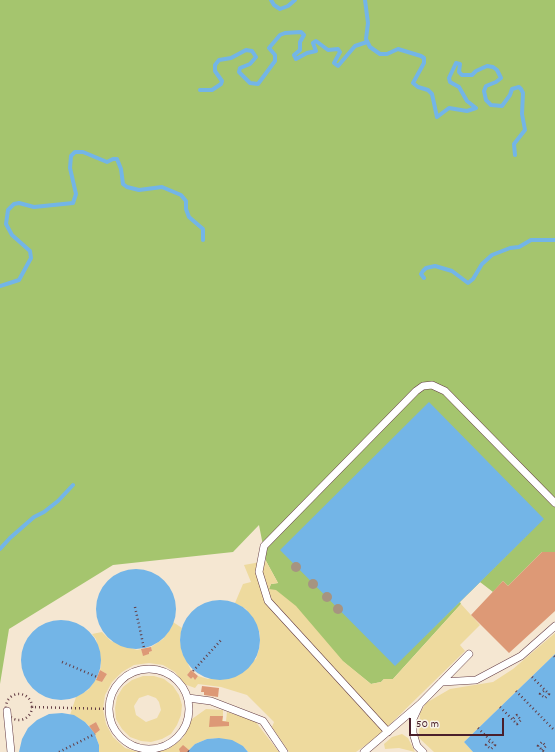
<!DOCTYPE html>
<html>
<head>
<meta charset="utf-8">
<style>
  body { margin:0 }
  #map { position:relative; width:555px; height:752px; overflow:hidden; background:#f5e7d2; font-family:Dekko,sans-serif }
  canvas { display:block }
  .scale { position:absolute; left:409px; top:718px; width:95px; height:18px; box-sizing:border-box; border:2px solid #4a1f2b; border-top:0; padding-left:5px; font-size:12px; line-height:14px; white-space:nowrap; color:#4a1f2b; -webkit-text-stroke:3px #f7f3e8; paint-order:stroke }
</style>
</head>
<body>
<div id="map">
<canvas width="555" height="752"></canvas>
<div class="scale">50 m</div>
</div>
<script>
const context = document.querySelector('canvas').getContext('2d');
context.lineJoin = 'round';
function fillPath(path, color) {
  context.fillStyle = color;
  context.fill(path, 'evenodd');
}
function toPath(rows) {
  const path = new Path2D();
  for (const r of rows) {
    if (r.length === 3) {
      path.moveTo(r[0] + r[2], r[1]);
      path.arc(r[0], r[1], r[2], 0, 2 * Math.PI);
      continue;
    }
    path.moveTo(r[0], r[1]);
    for (let i = 2; i < r.length; i += 2) path.lineTo(r[i], r[i + 1]);
  }
  return path;
}
function trace(path, color, width, dash) {
  context.strokeStyle = color;
  context.lineWidth = width;
  context.lineCap = dash ? 'butt' : 'round';
  context.setLineDash(dash || []);
  context.stroke(path);
}
fillPath(toPath([
  [0,0,555,0,555,552,542,552,508,586,503,581,493,592,480,582,544,519,395,666,460,602,461,604,393,679,384,679,381,682,371,684,341,660,269,589,271,584,278,583,266,561,259,525,233,552,113,565,9,629,0,684]
]), '#a5c56e');
fillPath(toPath([
  [266,561,278,583,271,584,269,589,276,590,296,606,343,661,371,684,381,682,384,679,393,679,461,604,480,625,460,645,465,651,377,737,356,752,289,752,272,727,274,722,247,695,221,687,198,684,195,688,184,684,175,672,163,665,149,663,134,665,122,672,112,682,105,695,103,709,106,724,113,737,125,748,138,752,99,752,99,745,95,734,100,730,96,722,89,726,85,722,70,715,76,697,88,690,96,679,102,682,107,674,100,670,101,666,96,639,92,634,102,632,111,641,137,650,141,649,143,655,149,654,149,652,152,651,151,647,163,639,171,628,173,622,182,628,180,639,182,652,191,670,187,675,191,679,193,677,195,679,198,676,208,679,256,659,260,646,260,633,246,609,235,603,243,584,251,582,244,565],
  [555,633,555,654,464,742,473,752,434,752,419,738,420,713,426,703,450,689,493,682,513,669],
  [143,676,154,676,164,679,173,686,179,695,182,705,181,715,177,725,171,734,162,739,151,742,141,741,130,737,122,729,116,719,115,708,117,697,123,687,132,680],
  [148,695,156,698,159,702,161,710,157,718,146,722,136,715,134,706,139,698],
  [206,709,223,710,223,721,226,721,227,712,255,721,279,752,248,752,243,746,219,738,207,739,195,744,187,752,158,752,170,748,183,738,192,719],
  [402,734,408,738,415,752,399,748,385,749,384,744,392,737]
]), '#eeda9e');
fillPath(toPath([
  [429,402,544,519,395,666,280,550],
  [136,609,40],
  [220,640,40],
  [61,660,40],
  [555,654,555,752,473,752,464,742],
  [62,713,74,715,85,722,94,732,99,745,99,752,19,752,22,739,28,728,37,720,49,714],
  [219,738,232,740,243,746,248,752,187,752,195,744,207,739]
]), '#73b5e7');
trace(toPath([
  [271,0,274,5,280,9,288,6,295,0],
  [365,0,368,23,366,39,370,47,380,54,387,54,398,49,421,56,424,58,424,63,413,83,418,87,428,90,432,94,437,117,449,108,467,111,476,108,467,101,459,87,450,82,449,78,456,63,460,64,459,72,462,75,472,75,476,71,487,66,493,67,497,70,501,78,496,82,486,86,484,91,486,100,491,105,502,106,510,95,512,89,519,87,521,89,523,93,522,114,525,130,514,144,515,155],
  [200,90,212,90,221,84,222,81,215,71,215,65,219,60,231,58,246,50,252,51,256,57,250,64,240,68,239,72,250,83,258,84,275,61,275,55,269,48,280,35,285,33,301,32,304,35,300,42,300,50,294,55,296,59,307,53,316,51,313,43,316,41,328,50,338,49,340,52,334,63,338,66,355,46,367,42],
  [424,278,421,274,423,271,426,268,435,266,452,271,468,283,473,279,482,264,492,255,510,248,519,247,531,240,555,240],
  [0,286,19,280,31,258,30,251,12,235,6,224,8,210,14,204,19,203,34,207,73,203,76,194,70,168,71,156,75,152,83,152,107,162,113,159,117,159,121,169,123,184,127,187,139,190,162,187,181,195,186,201,186,209,189,217,203,229,203,240],
  [0,549,10,538,34,517,44,512,58,501,73,485]
]), '#73b5e7', 4);
fillPath(toPath([
  [542,552,555,552,555,611,509,653,471,615,503,581,508,586],
  [151,647,152,651,149,652,149,654,143,656,141,649],
  [100,670,107,674,102,682,96,680],
  [191,670,198,676,195,680,193,677,191,679,187,675],
  [202,686,219,688,218,697,204,695,204,692,201,692],
  [210,716,223,716,222,721,229,722,229,726,209,727],
  [96,722,100,730,95,734,89,726],
  [183,745,189,750,187,752,180,752,179,749]
]), '#dd9976');
const lane = toPath([
  [149,709,40],
  [442,682,476,680,521,656,555,626],
  [188,698,211,701,263,721,284,752],
  [419,706,413,719,413,733,417,746,423,752],
  [7,711,11,752],
  [388,732,268,601,259,572,264,546,416,391,423,386,432,385,445,391,555,503],
  [364,752,420,704,469,654]
]);
trace(lane, '#643d44', 8);
trace(toPath([
  [135,607,144,648],
  [554,656,555,657],
  [62,662,97,677],
  [193,671,222,639],
  [532,677,549,694,545,698,540,694,545,690],
  [516,691,555,731],
  [19,707,13],
  [31,707,109,709],
  [500,707,517,724,521,720,517,715,513,719],
  [478,728,495,745,491,749,486,745,490,741],
  [542,750,546,746,542,742,538,746,544,752],
  [188,751,189,752],
  [59,752,95,734]
]), '#643d44', 2.5, [1, 3]);
trace(lane, '#fff', 7);
context.fillStyle = '#a69481';
for (const [x, y] of [
  [296,567],
  [313,584],
  [327,597],
  [338,609]
]) {
  context.beginPath();
  context.arc(x, y, 5, 0, 2 * Math.PI);
  context.fill();
}
</script>
</body>
</html>
